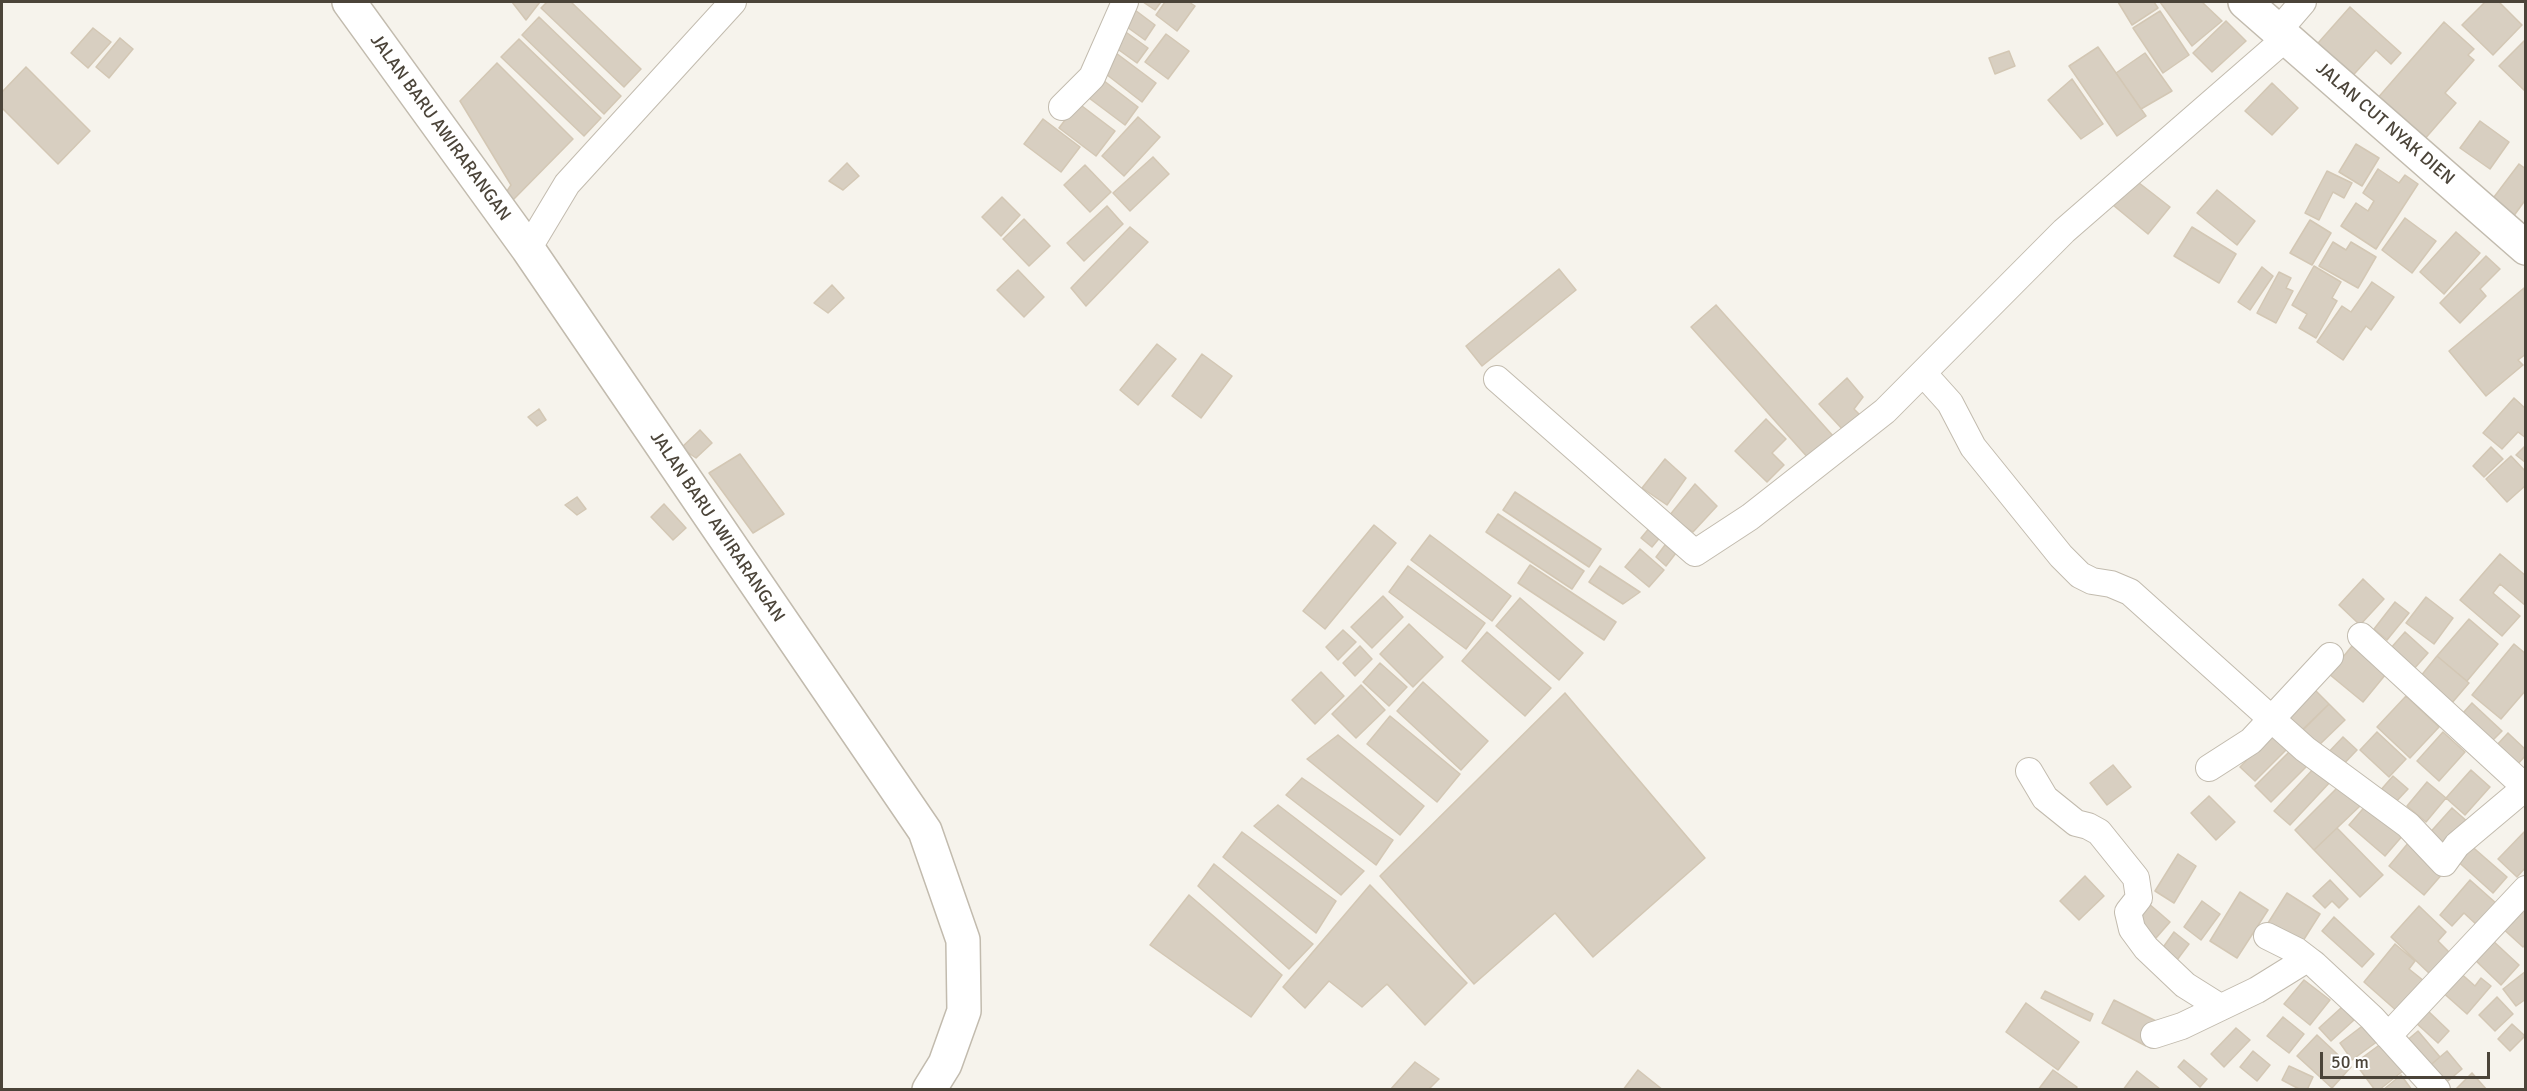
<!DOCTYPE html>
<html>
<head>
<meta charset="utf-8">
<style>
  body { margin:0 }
  #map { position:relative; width:2527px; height:1091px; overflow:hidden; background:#f6f3ec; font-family:Signika,sans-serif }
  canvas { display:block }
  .frame { position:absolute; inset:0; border:3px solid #4b4439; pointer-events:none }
  .scale { position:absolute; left:2320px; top:1052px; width:170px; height:27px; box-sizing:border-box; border:3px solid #4b4439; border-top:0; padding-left:8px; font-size:18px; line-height:21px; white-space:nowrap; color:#4b4439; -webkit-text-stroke:4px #fff; paint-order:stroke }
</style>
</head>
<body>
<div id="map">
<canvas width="2527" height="1091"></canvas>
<div class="frame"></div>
<div class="scale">50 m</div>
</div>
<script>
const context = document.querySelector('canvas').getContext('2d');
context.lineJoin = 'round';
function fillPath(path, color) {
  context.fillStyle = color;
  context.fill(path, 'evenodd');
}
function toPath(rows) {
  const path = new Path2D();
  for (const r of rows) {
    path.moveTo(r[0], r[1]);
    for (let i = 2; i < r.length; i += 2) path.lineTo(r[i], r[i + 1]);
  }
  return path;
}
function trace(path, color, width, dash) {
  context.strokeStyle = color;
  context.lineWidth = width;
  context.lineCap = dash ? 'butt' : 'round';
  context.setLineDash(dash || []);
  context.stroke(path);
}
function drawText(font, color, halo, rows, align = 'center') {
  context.font = font + ' Signika,sans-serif';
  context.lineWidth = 6;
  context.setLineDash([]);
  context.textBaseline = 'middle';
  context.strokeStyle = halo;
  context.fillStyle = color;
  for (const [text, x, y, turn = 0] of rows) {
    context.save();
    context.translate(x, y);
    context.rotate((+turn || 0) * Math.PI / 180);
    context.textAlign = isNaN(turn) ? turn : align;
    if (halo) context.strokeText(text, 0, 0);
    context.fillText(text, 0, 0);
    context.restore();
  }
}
const building = toPath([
  [512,2,540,2,526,20,512,2],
  [547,2,571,2,641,69,624,87,541,8,547,2],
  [1143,2,1161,2,1155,10,1143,2],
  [1165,2,1189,2,1195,6,1177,31,1156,15,1165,2],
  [2118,2,2154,2,2158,8,2132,25,2118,2],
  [2160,2,2202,2,2222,21,2192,46,2160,2],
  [2485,2,2499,2,2522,25,2493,55,2462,25,2485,2],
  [1131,7,1155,25,1145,40,1120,22,1131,7],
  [2350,7,2401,53,2391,64,2376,50,2346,83,2311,51,2350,7],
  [2160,11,2189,55,2163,73,2133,28,2160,11],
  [539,17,621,96,604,114,522,35,539,17],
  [2226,21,2246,41,2212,72,2193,53,2226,21],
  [2444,22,2474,49,2468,55,2474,60,2445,93,2456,103,2423,141,2376,100,2444,22],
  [93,28,111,42,88,68,71,53,93,28],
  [1123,30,1148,48,1137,63,1112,45,1123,30],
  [1166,34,1189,51,1168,79,1145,62,1166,34],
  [120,38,133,49,109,78,96,67,120,38],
  [519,39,601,118,584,136,501,57,519,39],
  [2526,39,2526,92,2499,66,2526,39],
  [2098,47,2146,116,2117,136,2069,66,2098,47],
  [2009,51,2015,66,1995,74,1989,58,2009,51],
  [1116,53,1156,83,1142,102,1102,71,1116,53],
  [2145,53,2172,91,2141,109,2116,73,2145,53],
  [497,63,573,139,512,201,505,194,511,185,460,101,497,63],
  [26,67,90,131,58,164,2,108,2,92,26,67],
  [1099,77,1138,107,1125,125,1085,95,1099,77],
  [2072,79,2103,124,2081,139,2048,100,2072,79],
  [2272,83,2298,108,2272,135,2245,111,2272,83],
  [1078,103,1115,131,1096,156,1059,128,1078,103],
  [1138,117,1160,137,1124,176,1102,156,1138,117],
  [1043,119,1080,147,1061,172,1024,144,1043,119],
  [2480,121,2509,142,2490,169,2460,148,2480,121],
  [2356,144,2379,158,2362,186,2339,172,2356,144],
  [1153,157,1169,174,1130,211,1113,193,1153,157],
  [847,163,859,176,843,190,829,181,847,163],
  [2519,164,2526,169,2526,199,2513,217,2491,201,2519,164],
  [1085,165,1111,192,1090,212,1064,185,1085,165],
  [2378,169,2399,183,2405,175,2418,184,2376,249,2341,226,2356,203,2368,211,2374,201,2363,193,2378,169],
  [2327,171,2352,183,2344,198,2333,192,2319,220,2305,213,2327,171],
  [2134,179,2170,207,2148,234,2113,205,2134,179],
  [2217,190,2255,221,2237,245,2197,213,2217,190],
  [1002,197,1020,215,1001,236,982,217,1002,197],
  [1107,206,1123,224,1084,261,1067,243,1107,206],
  [2405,218,2436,241,2412,273,2382,250,2405,218],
  [1024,219,1050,246,1029,266,1003,239,1024,219],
  [2310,220,2331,233,2312,265,2290,253,2310,220],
  [1130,227,1148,242,1086,306,1071,288,1130,227],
  [2192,227,2236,254,2219,283,2174,256,2192,227],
  [2456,232,2480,253,2444,294,2420,272,2456,232],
  [2333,242,2346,250,2351,242,2376,257,2358,288,2319,266,2333,242],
  [2486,256,2500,269,2480,289,2486,296,2460,323,2440,303,2486,256],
  [2314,266,2341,282,2332,298,2337,301,2316,338,2299,328,2307,314,2292,305,2314,266],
  [2262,267,2273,276,2250,310,2238,302,2262,267],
  [1559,269,1576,290,1482,366,1466,346,1559,269],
  [1018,270,1044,297,1024,317,997,290,1018,270],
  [2279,272,2291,278,2286,288,2293,291,2276,323,2257,313,2279,272],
  [2372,282,2394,297,2371,330,2366,326,2343,360,2317,342,2342,306,2351,312,2372,282],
  [832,285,844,298,828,313,814,303,832,285],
  [2524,288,2526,354,2518,360,2523,365,2486,396,2449,351,2524,288],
  [1716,305,1834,437,1810,460,1691,327,1716,305],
  [1157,344,1176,359,1138,405,1120,390,1157,344],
  [1202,354,1232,376,1201,418,1172,396,1202,354],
  [1847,378,1863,397,1854,409,1862,417,1845,432,1819,404,1847,378],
  [2514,398,2526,409,2526,438,2518,432,2502,449,2483,433,2514,398],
  [539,409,546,420,537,426,528,417,539,409],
  [1766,419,1786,439,1772,453,1784,465,1767,482,1735,451,1766,419],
  [700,430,712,443,696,458,681,448,700,430],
  [2526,445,2526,463,2516,455,2526,445],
  [2491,447,2503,459,2484,477,2473,466,2491,447],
  [740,454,784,514,753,533,709,473,740,454],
  [2511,456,2526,472,2526,485,2507,502,2486,479,2511,456],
  [1665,459,1686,478,1667,505,1642,488,1665,459],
  [1695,484,1717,506,1693,532,1669,516,1695,484],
  [1515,492,1601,549,1589,567,1503,510,1515,492],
  [577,497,586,509,577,515,565,505,577,497],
  [664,504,686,528,673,540,651,517,664,504],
  [1498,514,1584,571,1572,589,1486,532,1498,514],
  [1374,525,1396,543,1325,629,1303,611,1374,525],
  [1651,526,1662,535,1652,547,1641,538,1651,526],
  [1430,535,1511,596,1492,621,1411,560,1430,535],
  [1665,545,1676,553,1666,566,1656,557,1665,545],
  [1640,549,1664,570,1649,587,1625,567,1640,549],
  [2500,554,2526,576,2526,606,2500,584,2493,593,2520,616,2502,636,2460,600,2500,554],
  [1530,565,1616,622,1604,640,1518,583,1530,565],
  [1408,566,1485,623,1466,649,1389,592,1408,566],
  [1600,566,1640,592,1623,604,1589,582,1600,566],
  [2363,579,2384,599,2360,625,2339,605,2363,579],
  [1383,596,1403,617,1372,648,1351,627,1383,596],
  [2426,597,2453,618,2434,644,2406,623,2426,597],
  [1520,598,1583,653,1559,680,1496,626,1520,598],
  [2395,602,2409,613,2387,640,2374,629,2395,602],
  [2469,619,2498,644,2467,681,2437,656,2469,619],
  [1409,624,1443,657,1413,687,1380,654,1409,624],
  [1343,630,1356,642,1338,660,1326,647,1343,630],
  [1487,632,1551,688,1525,716,1462,661,1487,632],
  [2405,632,2428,653,2413,670,2390,649,2405,632],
  [2514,644,2526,654,2526,690,2501,719,2472,695,2514,644],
  [1360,646,1372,659,1355,676,1343,663,1360,646],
  [2352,646,2386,674,2363,702,2329,674,2352,646],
  [2437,656,2469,683,2451,704,2420,677,2437,656],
  [1380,663,1407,687,1389,706,1363,682,1380,663],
  [1321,672,1344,696,1315,724,1292,700,1321,672],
  [1423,682,1488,741,1461,770,1397,711,1423,682],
  [1361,685,1385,710,1356,738,1332,714,1361,685],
  [2312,687,2329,704,2298,735,2281,717,2312,687],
  [1565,693,1705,858,1593,957,1555,913,1474,984,1380,876,1565,693],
  [2406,696,2439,727,2410,758,2377,727,2406,696],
  [2472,703,2502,731,2491,742,2462,714,2472,703],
  [2329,704,2345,720,2316,748,2300,732,2329,704],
  [1390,716,1460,774,1437,802,1367,744,1390,716],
  [2377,732,2406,759,2389,777,2360,750,2377,732],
  [2443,732,2465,752,2439,781,2417,761,2443,732],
  [2273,733,2288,748,2255,781,2240,767,2273,733],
  [2508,733,2526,750,2526,755,2516,766,2495,747,2508,733],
  [1338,735,1424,806,1400,835,1307,759,1338,735],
  [2343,737,2357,750,2338,770,2324,757,2343,737],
  [2292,749,2308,765,2271,802,2255,786,2292,749],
  [2113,765,2131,787,2107,805,2090,783,2113,765],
  [2316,766,2332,780,2290,825,2274,811,2316,766],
  [2471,770,2490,787,2465,815,2446,798,2471,770],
  [2393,776,2408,789,2393,805,2379,792,2393,776],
  [1302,778,1393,840,1376,865,1286,795,1302,778],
  [2427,782,2446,798,2426,822,2407,806,2427,782],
  [2340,785,2360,806,2314,850,2295,830,2340,785],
  [2209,796,2235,822,2216,840,2191,813,2209,796],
  [2368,803,2404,834,2385,856,2349,825,2368,803],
  [1278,805,1364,871,1341,895,1254,826,1278,805],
  [2452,808,2469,823,2444,852,2426,837,2452,808],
  [2337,828,2383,875,2360,897,2314,850,2337,828],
  [2526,830,2526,867,2517,877,2498,859,2526,830],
  [1242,832,1336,901,1316,933,1223,857,1242,832],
  [2409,842,2444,872,2424,895,2389,866,2409,842],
  [2468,843,2507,877,2493,893,2454,858,2468,843],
  [2178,854,2196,866,2174,903,2155,891,2178,854],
  [1214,864,1313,944,1289,969,1198,886,1214,864],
  [2085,876,2104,896,2079,920,2060,901,2085,876],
  [2330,880,2348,899,2339,908,2332,901,2325,908,2313,896,2330,880],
  [2470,880,2497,904,2478,926,2464,913,2452,926,2440,915,2470,880],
  [1370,885,1467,983,1425,1025,1387,984,1362,1007,1329,981,1305,1008,1283,987,1370,885],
  [2240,892,2268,910,2237,958,2210,941,2240,892],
  [2287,893,2320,914,2301,944,2268,923,2287,893],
  [1189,895,1282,975,1251,1017,1150,945,1189,895],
  [2202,901,2220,914,2201,940,2184,927,2202,901],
  [2148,903,2170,922,2156,938,2134,920,2148,903],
  [2519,905,2526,911,2526,944,2523,947,2500,926,2519,905],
  [2419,906,2446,932,2438,941,2451,954,2431,975,2391,937,2419,906],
  [2334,917,2374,954,2362,967,2322,931,2334,917],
  [2174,932,2189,944,2174,964,2159,953,2174,932],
  [2491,939,2519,965,2501,985,2473,958,2491,939],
  [2395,944,2415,961,2409,969,2424,981,2398,1012,2364,982,2395,944],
  [2457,970,2475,986,2481,978,2491,986,2467,1014,2440,990,2457,970],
  [2526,971,2526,999,2516,1006,2503,989,2526,971],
  [2304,980,2330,1000,2310,1025,2284,1004,2304,980],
  [2045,991,2093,1014,2090,1021,2041,998,2045,991],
  [2497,997,2513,1014,2495,1031,2479,1015,2497,997],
  [2114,1000,2158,1022,2146,1046,2102,1023,2114,1000],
  [2026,1003,2079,1042,2058,1070,2006,1032,2026,1003],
  [2342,1007,2354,1020,2331,1041,2319,1028,2342,1007],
  [2426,1009,2449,1031,2438,1043,2415,1022,2426,1009],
  [2283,1017,2304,1034,2289,1053,2267,1036,2283,1017],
  [2365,1024,2378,1041,2352,1060,2340,1043,2365,1024],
  [2512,1024,2525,1036,2510,1051,2498,1039,2512,1024],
  [2236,1028,2250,1040,2224,1067,2211,1054,2236,1028],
  [2418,1031,2440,1057,2427,1068,2405,1042,2418,1031],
  [2317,1035,2351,1067,2332,1088,2297,1056,2317,1035],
  [2382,1043,2403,1071,2379,1090,2375,1090,2355,1063,2382,1043],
  [2253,1051,2270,1065,2257,1081,2240,1067,2253,1051],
  [2447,1051,2462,1069,2442,1086,2427,1068,2447,1051],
  [2184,1060,2207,1079,2200,1087,2178,1067,2184,1060],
  [1415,1062,1439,1079,1428,1090,1390,1090,1415,1062],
  [2289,1066,2313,1077,2307,1090,2301,1090,2282,1080,2289,1066],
  [1638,1070,1663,1090,1623,1090,1638,1070],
  [2053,1070,2077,1087,2075,1090,2038,1090,2053,1070],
  [2137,1071,2160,1089,2160,1090,2123,1090,2137,1071],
  [2472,1073,2487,1090,2455,1090,2472,1073],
  [2401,1075,2412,1090,2383,1090,2401,1075]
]);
fillPath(building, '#d8cfc1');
trace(building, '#d3c7b4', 1.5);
const minor = toPath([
  [2278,31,2303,2],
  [1062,107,1092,77,1125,2],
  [528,249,567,184,733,2],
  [1923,373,1950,403,1973,447,2061,556,2080,575,2092,581,2111,584,2130,592,2305,749,2408,825,2444,863,2457,845,2526,787],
  [1497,379,1695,553,1750,517,1885,411,2064,231,2286,38],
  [2361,636,2524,786],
  [2209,768,2251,741,2330,656],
  [2029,771,2045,798,2076,823,2088,826,2099,832,2136,878,2139,898,2128,912,2132,929,2146,948,2185,985,2220,1007],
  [2267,936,2297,951,2314,964,2372,1018,2437,1090],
  [2154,1035,2182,1026,2257,990,2307,959,2314,964],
  [2388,1036,2526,889]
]);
const tertiary = toPath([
  [349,2,528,249,925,831,963,940,964,1011,945,1064,929,1090],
  [2245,2,2526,248]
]);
trace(minor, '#c2bbae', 28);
trace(tertiary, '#c2bbae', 36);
trace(minor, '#fff', 26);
trace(tertiary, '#fff', 33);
drawText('18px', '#4b4439', '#fff', [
  ["JALAN CUT NYAK DIEN",2385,124,41],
  ["JALAN BARU AWIRARANGAN",440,128,54],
  ["JALAN BARU AWIRARANGAN",717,527,56]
]);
</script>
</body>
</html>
